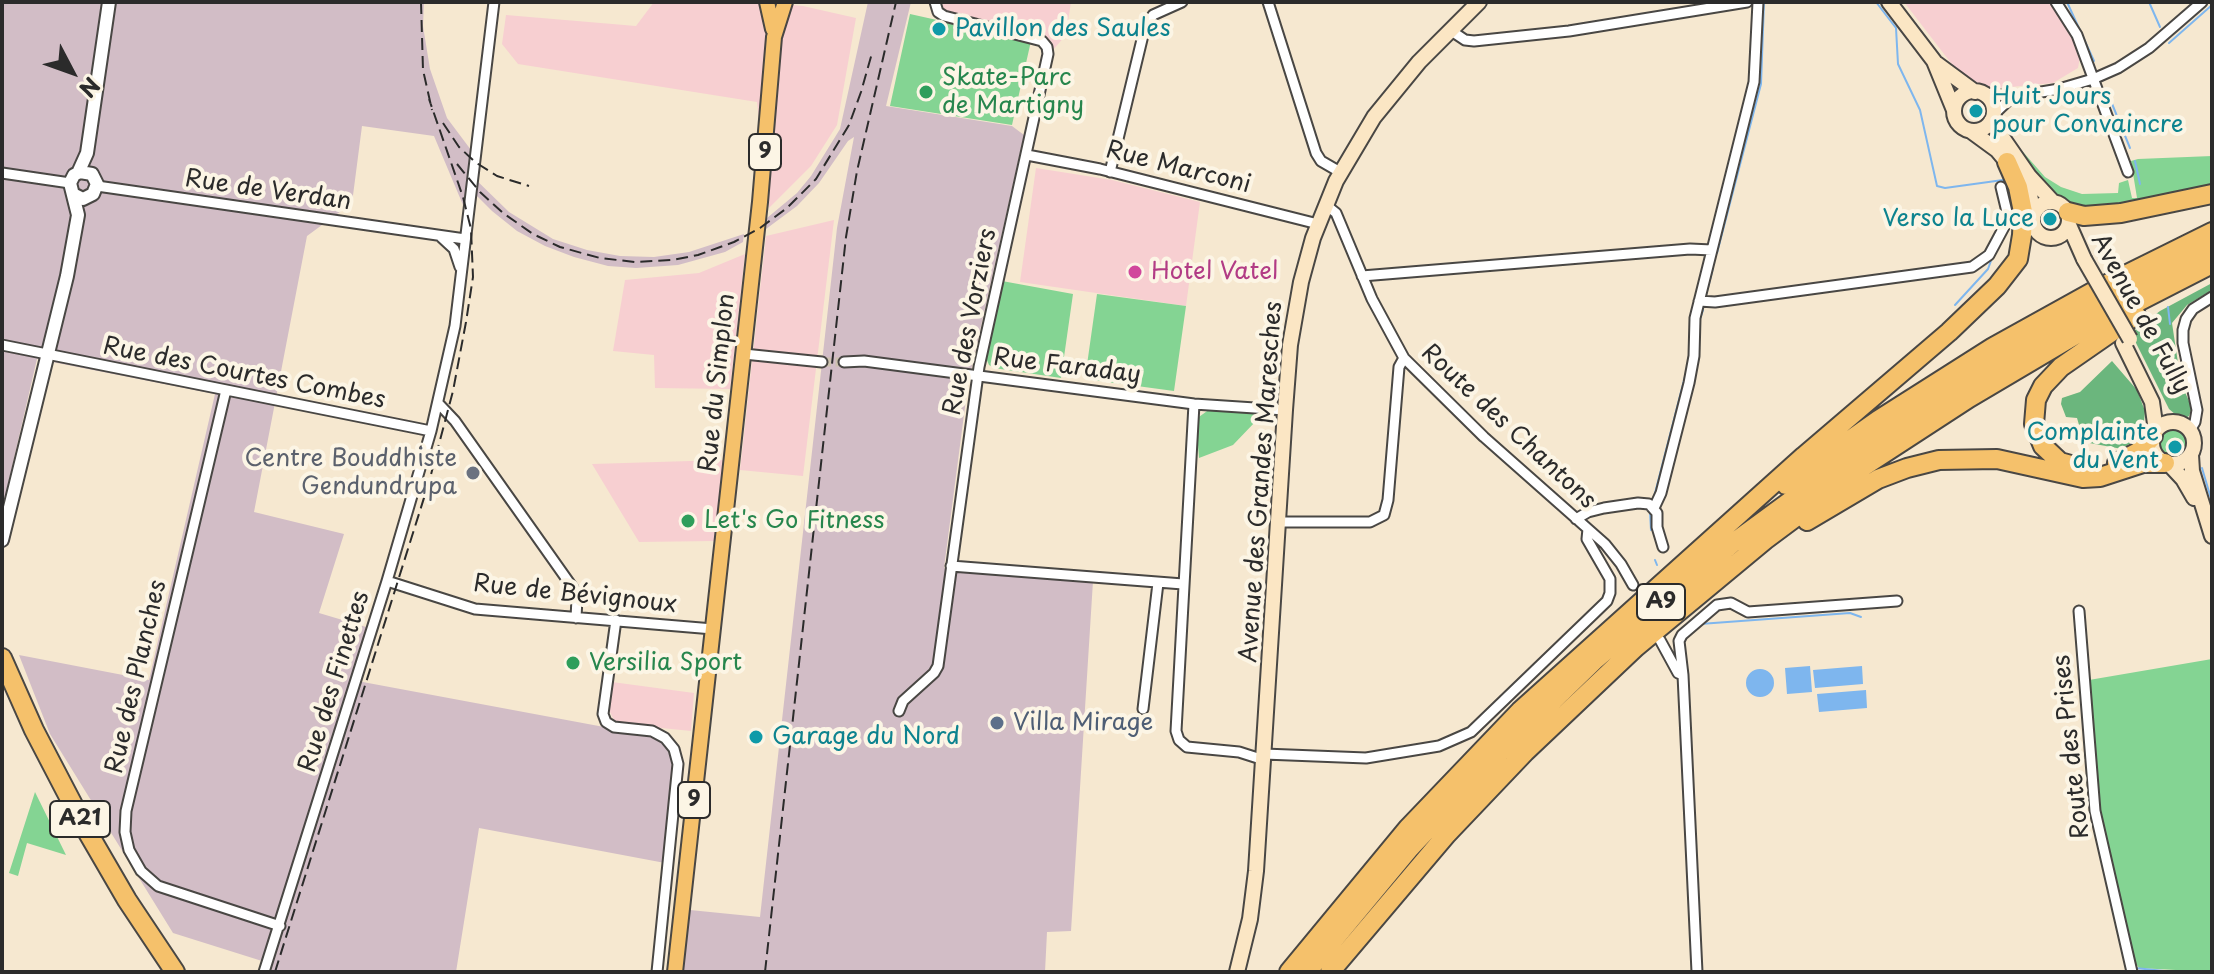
<!DOCTYPE html>
<html>
<head>
<meta charset="utf-8">
<style>
  body { margin:0 }
  #map { position:relative; width:2214px; height:974px; overflow:hidden; background:#f6e8d0; font-family:"Playpen Sans",sans-serif }
  canvas { display:block }
  .frame { position:absolute; inset:0; border:4px solid #2b2b2b; pointer-events:none }
  .north { position:absolute; left:32px; top:32px; width:80px; height:80px; -webkit-text-stroke:6px #fcf5e5; paint-order:stroke; rotate:131deg; font-size:22px; font-weight:700; line-height:32px; text-align:center; color:#2b2b2b }
  .north::after { content:''; display:block; margin:auto; width:28px; height:36px; background:#2b2b2b; clip-path:polygon(50% 0,100% 100%,50% 72%,0 100%) }
</style>
</head>
<body>
<div id="map">
<canvas width="2214" height="974"></canvas>
<div class="frame"></div>
<div class="north">N</div>
</div>
<script>
const context = document.querySelector('canvas').getContext('2d');
context.lineJoin = 'round';
function fillPath(path, color) {
  context.fillStyle = color;
  context.fill(path, 'evenodd');
}
function toPath(rows) {
  const path = new Path2D();
  for (const r of rows) {
    if (r.length === 3) {
      path.moveTo(r[0] + r[2], r[1]);
      path.arc(r[0], r[1], r[2], 0, 2 * Math.PI);
      continue;
    }
    path.moveTo(r[0], r[1]);
    for (let i = 2; i < r.length; i += 2) path.lineTo(r[i], r[i + 1]);
  }
  return path;
}
function trace(path, color, width, dash) {
  context.strokeStyle = color;
  context.lineWidth = width;
  context.lineCap = dash ? 'butt' : 'round';
  context.setLineDash(dash || []);
  context.stroke(path);
}
function drawText(font, color, halo, rows, align = 'center') {
  context.font = font + ' "Playpen Sans",sans-serif';
  context.lineWidth = 8;
  context.setLineDash([]);
  context.textBaseline = 'middle';
  context.strokeStyle = halo;
  context.fillStyle = color;
  for (const [text, x, y, turn = 0] of rows) {
    context.save();
    context.translate(x, y);
    context.rotate((+turn || 0) * Math.PI / 180);
    context.textAlign = isNaN(turn) ? turn : align;
    if (halo) context.strokeText(text, 0, 0);
    context.fillText(text, 0, 0);
    context.restore();
  }
}
fillPath(toPath([
  [654,2,760,2,803,6,856,18,837,125,811,166,769,208,757,102,518,64,502,44,506,15,636,26],
  [938,2,1071,2,1066,35,1053,50,1049,39,944,12],
  [1904,2,2063,2,2084,35,2078,68,2053,83,1989,89,1964,80],
  [1036,168,1112,180,1200,202,1186,306,1020,282],
  [834,220,803,476,740,470,766,236],
  [745,254,730,389,655,388,654,355,613,351,625,280,699,273],
  [723,460,714,541,639,542,592,464],
  [612,682,694,693,691,731,622,724,614,720,609,710]
]), '#f7cfd1');
fillPath(toPath([
  [2,2,424,2,423,26,430,69,447,118,471,150,468,172,509,212,553,239,587,250,620,256,654,257,689,252,744,234,743,242,725,252,678,265,636,268,608,266,574,257,545,246,517,231,492,211,467,186,463,205,434,136,362,126,352,203,307,236,254,512,344,534,319,613,366,627,352,680,647,735,667,745,675,761,665,863,479,828,456,972,260,972,262,961,173,933,50,734,19,655,149,680,215,394,37,359,2,510],
  [868,2,911,2,886,106,1012,126,1024,135,968,384,944,568,1093,581,1071,931,1047,932,1045,972,683,972,690,910,760,917,837,228,854,137,848,141,819,183,797,206,766,229,767,218,797,193,811,176,840,129]
]), '#d2bdc6');
fillPath(toPath([
  [910,14,1031,41,1012,125,890,106],
  [2002,128,2045,177,2061,187,2082,194,2118,193,2119,183,2128,180,2132,198,2137,198,2131,161,2138,159,2212,156,2212,187,2099,210,2071,205,2049,191],
  [1002,281,1073,294,1061,378,994,368,989,365,986,358],
  [1097,294,1186,306,1174,391,1085,379],
  [1210,409,1253,413,1256,421,1233,445,1199,458,1196,419],
  [2173,443,16],
  [2212,659,2212,972,2139,968,2134,961,2100,819,2089,680],
  [35,792,66,855,27,843,18,876,9,873]
]), '#84d493');
fillPath(toPath([
  [2212,283,2212,290,2187,305,2172,323,2181,383,2192,408,2189,416,2182,420,2169,409,2131,333,2160,311],
  [2112,361,2137,390,2145,411,2144,422,2138,438,2122,449,2084,442,2077,418,2066,417,2061,404,2062,398,2080,392]
]), '#6bb67d');
fillPath(toPath([
  [1810,666,1812,692,1787,694,1785,668],
  [1862,666,1863,684,1815,688,1813,670],
  [1760,683,14],
  [1866,690,1867,708,1819,712,1817,694]
]), '#7eb6ee');
trace(toPath([
  [1876,2,1896,28,1898,64,1920,110,1937,186,1945,188,2003,180,2011,203,2011,219,1999,246],
  [2067,2,2094,61],
  [2149,2,2160,27],
  [2169,43,2212,5],
  [2106,89,2130,148],
  [2135,161,2140,184],
  [1717,253,1761,84,1764,2],
  [1706,295,1713,268],
  [1955,305,1988,269,1992,258],
  [2168,307,2170,324],
  [1699,322,1703,310],
  [2202,468,2212,502],
  [1654,497,1689,361],
  [1650,512,1651,530],
  [1655,560,1657,565],
  [1700,624,1850,613,1861,617],
  [2135,968,2174,972]
]), '#7eb6ee', 2);
trace(toPath([
  [822,362,844,362]
]), '#cdc2af', 9, [9, 4.5]);
const minor = toPath([
  [1268,2,1316,153,1321,161,1340,172],
  [2056,2,2077,35,2128,172],
  [1450,30,1465,40,1474,41,1569,31,1747,2],
  [1980,92,2012,97,2059,89,2093,79,2118,68,2149,48,2202,2],
  [1993,115,2012,97],
  [1027,155,1100,169,1318,224],
  [1110,172,1145,27,1153,15,1182,2],
  [2,173,70,183],
  [97,186,465,239],
  [1326,205,1336,213,1372,299,1404,358,1484,437,1605,544,1621,564,1633,585],
  [441,237,454,249,460,267],
  [1362,276,1690,249,1712,250],
  [1699,301,1715,302,1972,267,1989,255,2004,227,2007,212,2001,187],
  [2,345,431,431],
  [744,354,822,362],
  [844,362,864,361,1194,404,1285,410],
  [226,390,126,811,125,832,129,850,141,871,158,886,280,926],
  [438,403,455,421,573,588,577,598,576,618],
  [1194,404,1176,731,1179,740,1187,747,1239,752,1264,760],
  [2190,430,2195,422,2197,410,2183,343,2183,330,2186,319,2193,309,2212,297],
  [1654,508,1661,493,1689,383,1694,356,1695,318,1754,82,1758,2],
  [1576,519,1588,512,1604,508,1638,503,1649,504,1657,513,1657,527,1663,547],
  [1278,522,1370,522,1384,515,1388,500,1399,367,1404,358],
  [951,566,1183,584],
  [387,581,475,609,713,629],
  [2079,611,2095,811,2132,972],
  [616,620,603,714,606,722,614,727,652,731,665,738,674,749,678,764,657,972],
  [1660,640,1678,673,1683,675,1697,972],
  [1683,675,1679,641,1682,635,1717,605,1731,603,1748,612,1897,601],
  [1143,709,1158,583],
  [899,711,903,701,934,673,938,666,979,367,1048,54,1047,47,1042,41,944,16,938,12,935,2],
  [1264,754,1366,758,1439,746,1471,732,1607,601,1610,593,1610,579,1587,539,1588,529],
  [264,972,387,581,431,431,455,326,494,2]
]);
const tertiary = toPath([
  [78,173,87,153,109,2],
  [2,540,67,276,78,215,70,183,74,175,80,172,92,174,97,184,93,194,83,199,75,195]
]);
const secondary = toPath([
  [1889,2,1934,61,1954,110],
  [1937,64,1975,92],
  [1974,111,20],
  [1991,121,2029,176,2053,202],
  [1971,131,1997,150,2022,180,2030,195,2034,214],
  [2051,220,18],
  [2069,225,2084,259],
  [2123,343,2152,402,2156,431],
  [2173,443,21],
  [2191,455,2192,471,2212,536],
  [2169,464,2183,479,2194,498],
  [1237,972,1250,919,1256,871,1285,410,1290,345,1301,282,1313,238,1336,181,1374,117,1419,62,1479,2]
]);
const primary = toPath([
  [767,2,773,29],
  [675,972,760,202,774,37,785,2]
]);
const motorway = toPath([
  [2068,212,2084,216,2121,213,2212,194],
  [2117,463,2138,452,2153,436],
  [2085,469,2060,462,2043,446,2034,424,2036,400,2043,386,2061,367,2136,315],
  [1786,485,1878,420,1993,347,2103,286,2212,232],
  [1807,521,1878,479,1907,468,1939,460,1997,459,2083,478,2100,477,2143,463,2165,463],
  [2,658,34,730,84,826,127,900,175,972],
  [1289,972,1408,828,1520,711,1804,456,1949,332,1997,286,2018,259,2022,235,2023,212,2018,187,2007,162],
  [1307,972,1410,848,1500,752,1594,661,1733,543,1842,463,1955,387,2083,313,2212,247],
  [1330,972,1447,834,1525,752,1636,647,1765,540,1863,467,1969,398,2089,327,2212,264]
]);
trace(minor, '#494744', 13);
trace(tertiary, '#494744', 16);
trace(secondary, '#494744', 18);
trace(primary, '#494744', 18);
trace(motorway, '#494744', 22);
trace(minor, '#fff', 9);
trace(tertiary, '#fff', 12);
trace(secondary, '#fbe6c4', 14);
trace(primary, '#f5c16b', 14);
trace(motorway, '#f5c16b', 18);
trace(toPath([
  [421,2,423,70,432,110],
  [407,4,407,2],
  [443,123,459,147,475,162,497,176,529,186],
  [457,164,480,192,503,213,533,234,560,247,600,258,635,262,672,260,698,255,734,242,760,228,787,208,816,179,849,125,861,92,872,53],
  [275,972,429,482,453,391,466,322,473,277,471,229,463,197,429,99],
  [765,972,846,237,857,171,896,2]
]), '#2b2b2b', 2, [12, 6]);
const secondaryBridge = toPath([
  [2084,259,2130,339]
]);
trace(secondaryBridge, '#494744', 18, []);
trace(secondaryBridge, '#fbe6c4', 14);
for (const [x, y, r, color] of [
  [939,29,8,"#0f9aa8"],
  [926,92,8,"#2e9e5b"],
  [1976,111,8,"#0f9aa8"],
  [2050,219,8,"#0f9aa8"],
  [1135,272,8,"#d1479c"],
  [2175,447,8,"#0f9aa8"],
  [473,473,8,"#6b7280"],
  [688,521,8,"#2e9e5b"],
  [573,663,8,"#2e9e5b"],
  [997,723,8,"#5c6f8a"],
  [756,737,8,"#0f9aa8"]
]) {
  const dot = new Path2D();
  dot.arc(x, y, r, 0, 2 * Math.PI);
  context.fillStyle = color;
  context.fill(dot);
  trace(dot, '#fcf5e5', 3);
}
for (const [x, y, w] of [
  [765,152,32],
  [1661,602,48],
  [694,800,32],
  [80,819,60]
]) {
  const box = new Path2D();
  box.roundRect(x - w / 2, y - 18, w, 36, 6);
  context.fillStyle = '#fcf5e5';
  context.fill(box);
  trace(box, '#2b2b2b', 2);
}
drawText('bold 22px', '#2b2b2b', null, [
  ["9",765,152],
  ["A9",1661,602],
  ["9",694,800],
  ["A21",80,819]
]);
drawText('24px', '#0d838f', '#fcf5e5', [
  ["Pavillon des Saules",955,29],
  ["Huit Jours",1992,97],
  ["pour Convaincre",1992,125],
  ["Verso la Luce",2034,219,"right"],
  ["Complainte",2159,433,"right"],
  ["du Vent",2159,461,"right"],
  ["Garage du Nord",772,737]
], 'left');
drawText('24px', '#27864d', '#fcf5e5', [
  ["Skate-Parc",942,78],
  ["de Martigny",942,106],
  ["Let's Go Fitness",704,521],
  ["Versilia Sport",589,663]
], 'left');
drawText('24px', '#2b2b2b', '#fcf5e5', [
  ["Rue Marconi",1178,168,14],
  ["Rue de Verdan",268,191,8],
  ["Avenue de Fully",2140,314,61],
  ["Rue des Vorziers",971,322,-79],
  ["Rue Faraday",1067,367,7],
  ["Rue des Courtes Combes",244,374,11],
  ["Rue du Simplon",718,383,-84],
  ["Route des Chantons",1508,427,43],
  ["Avenue des Grandes Maresches",1262,482,-86],
  ["Rue de Bévignoux",575,595,6],
  ["Rue des Planches",137,677,-77],
  ["Rue des Finettes",335,682,-73],
  ["Route des Prises",2072,747,-96]
]);
drawText('24px', '#b23c85', '#fcf5e5', [
  ["Hotel Vatel",1151,272]
], 'left');
drawText('24px', '#5b616d', '#fcf5e5', [
  ["Centre Bouddhiste",457,459],
  ["Gendundrupa",457,487]
], 'right');
drawText('24px', '#4e5e75', '#fcf5e5', [
  ["Villa Mirage",1013,723]
], 'left');
</script>
</body>
</html>
